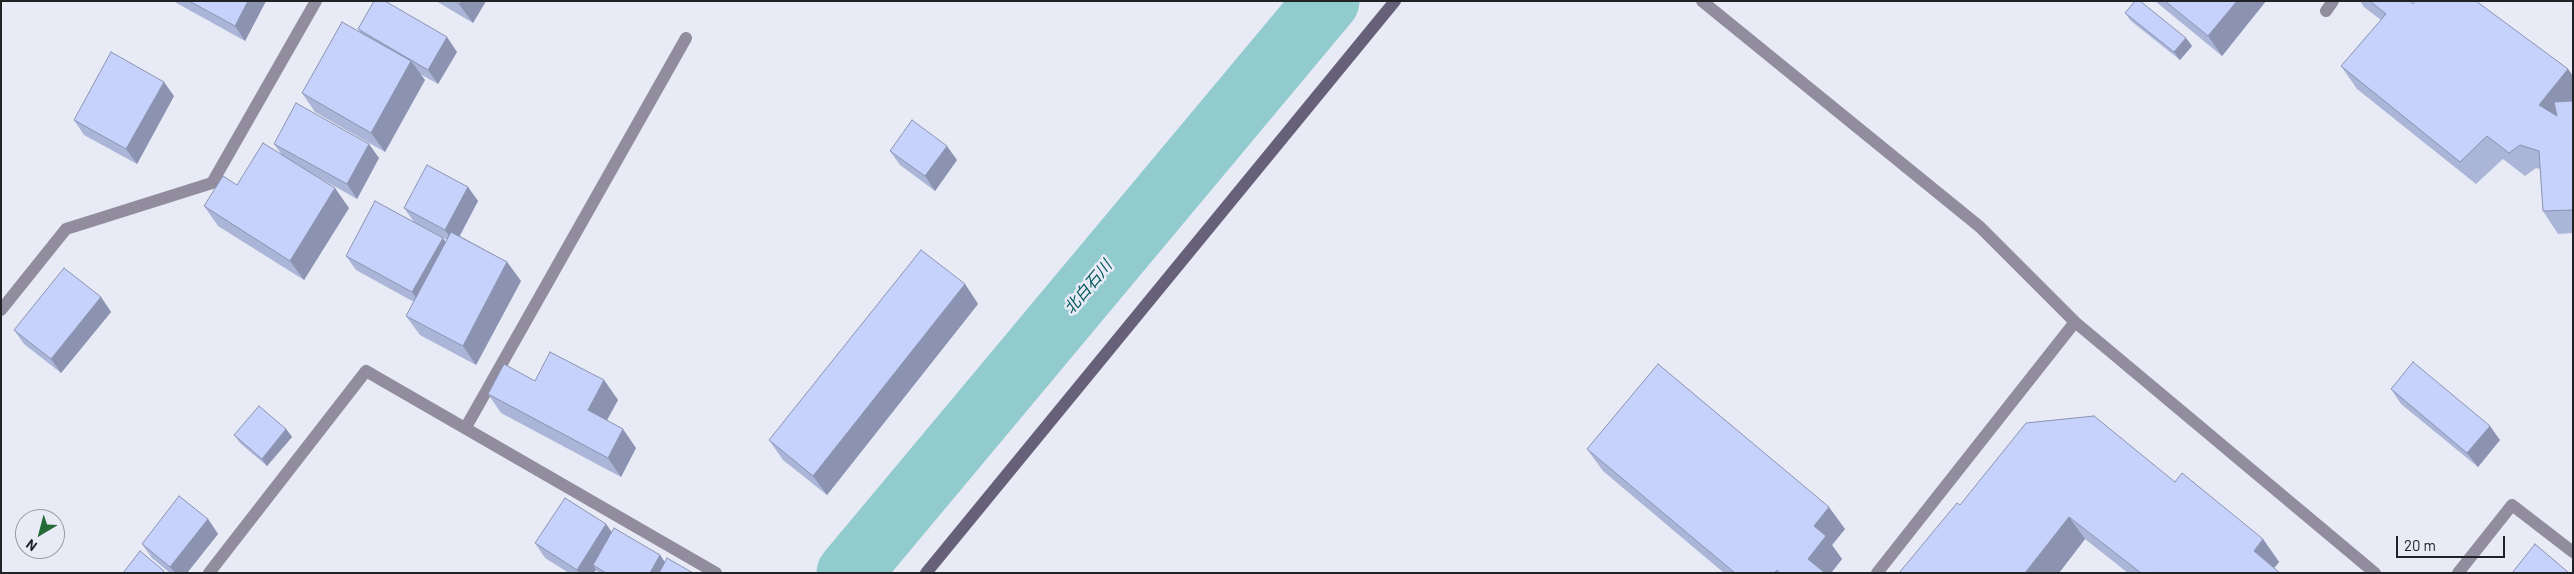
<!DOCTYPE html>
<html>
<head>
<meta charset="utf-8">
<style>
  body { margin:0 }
  #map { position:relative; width:2574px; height:574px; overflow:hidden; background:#e8ebf6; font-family:Barlow,sans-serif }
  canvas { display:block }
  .frame { position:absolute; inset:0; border:2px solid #212226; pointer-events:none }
  .north { position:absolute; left:15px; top:509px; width:50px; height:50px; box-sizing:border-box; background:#e8ebf6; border:1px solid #989ba3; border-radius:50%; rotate:217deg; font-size:14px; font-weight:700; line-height:20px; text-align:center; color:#212226 }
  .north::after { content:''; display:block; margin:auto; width:18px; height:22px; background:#246b37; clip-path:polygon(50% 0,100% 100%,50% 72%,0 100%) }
  .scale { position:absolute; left:2396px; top:536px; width:109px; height:22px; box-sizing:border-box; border:2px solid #212226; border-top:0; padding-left:6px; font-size:15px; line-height:18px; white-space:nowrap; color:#212226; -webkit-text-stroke:4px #e8ebf6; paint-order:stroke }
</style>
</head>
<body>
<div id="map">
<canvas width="2574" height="574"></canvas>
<div class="frame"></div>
<div class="north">N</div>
<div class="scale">20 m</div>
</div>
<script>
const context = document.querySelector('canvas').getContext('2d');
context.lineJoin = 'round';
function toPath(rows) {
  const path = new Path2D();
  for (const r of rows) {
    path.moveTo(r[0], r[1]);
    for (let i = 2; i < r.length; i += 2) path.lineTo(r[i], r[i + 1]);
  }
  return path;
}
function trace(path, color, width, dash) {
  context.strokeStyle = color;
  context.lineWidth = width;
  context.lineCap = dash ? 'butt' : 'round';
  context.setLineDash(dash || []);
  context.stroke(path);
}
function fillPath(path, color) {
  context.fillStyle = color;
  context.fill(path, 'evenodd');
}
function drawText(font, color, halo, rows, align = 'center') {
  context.font = font + ' Barlow,"Noto Sans JP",sans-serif';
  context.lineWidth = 5;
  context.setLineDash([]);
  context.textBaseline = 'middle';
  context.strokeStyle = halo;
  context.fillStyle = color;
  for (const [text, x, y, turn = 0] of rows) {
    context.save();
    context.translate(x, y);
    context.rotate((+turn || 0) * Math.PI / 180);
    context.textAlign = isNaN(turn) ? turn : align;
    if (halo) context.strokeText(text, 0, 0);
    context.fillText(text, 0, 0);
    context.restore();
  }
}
trace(toPath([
  [849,573,1327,1]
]), '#92cbcd', 65);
trace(toPath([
  [1702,1,1980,227,2075,322,2375,573],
  [2326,11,2333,1],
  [1,310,66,229,212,183,316,1],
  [466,427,686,38],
  [209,573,366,371,716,573],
  [1877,573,2075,322],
  [2458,573,2512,505,2573,552]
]), '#918d9e', 12);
trace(toPath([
  [926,573,1395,1]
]), '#676079', 12);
fillPath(toPath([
  [173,1,266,1,245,41],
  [436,1,486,1,473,23],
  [2155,1,2266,1,2222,56],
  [2360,1,2410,1,2413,4,2568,69,2573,76,2573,233,2558,234,2543,211,2540,169,2536,168,2525,176,2503,159,2476,184,2357,89,2341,66,2381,20,2364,7],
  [2125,13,2186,38,2192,46,2180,60,2131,21],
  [358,29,457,52,438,84,420,74,425,80,385,152,315,112,302,93,360,32],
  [174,96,137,164,84,135,74,120],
  [274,144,379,158,357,199,311,173,349,208,304,280,218,226,204,206,237,185,282,155],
  [890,151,957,160,935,191,900,165],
  [468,187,478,201,460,236,507,262,521,281,476,365,420,335,406,316,414,302,356,270,346,256,445,242,447,240,414,222,404,208],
  [965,284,978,304,827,495,783,460,769,440],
  [101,297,111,312,61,373,24,344,14,330],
  [604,380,618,400,607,420,636,448,621,477,501,413,488,394],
  [2391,389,2500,440,2478,467,2401,404],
  [286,429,292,437,267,466,240,443,234,435],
  [1587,449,1845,529,1832,545,1842,559,1831,573,1724,573,1603,471],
  [2175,482,2263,539,2279,562,2274,568,2280,573,2128,573,2085,539,2059,573,1899,573,1960,505],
  [208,519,218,534,187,573,170,573,152,558,142,544],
  [606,524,612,532,660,555,665,562,693,573,598,573,596,570,594,573,569,573,545,558,535,543]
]), '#aab5d8');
fillPath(toPath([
  [248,1,266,1,245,41,235,26],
  [461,1,486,1,473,23,459,4],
  [2237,1,2266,1,2222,56,2208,36],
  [447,37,457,52,438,84,428,70],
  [2186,38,2192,46,2180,60,2174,52],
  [411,61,425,80,385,152,371,133],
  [2568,69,2573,76,2573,105,2555,127,2539,105],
  [164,82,174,96,137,164,126,149],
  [369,144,379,158,357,199,347,184],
  [947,146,957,160,935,191,925,176],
  [468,187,478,201,455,244,445,230],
  [335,188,349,208,304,280,290,261],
  [443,238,453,253,422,307,412,292],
  [507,262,521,281,476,365,463,346],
  [965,284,978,304,827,495,813,476],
  [101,297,111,312,61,373,51,359],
  [604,380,618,400,602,429,588,410],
  [2490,426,2500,440,2478,467,2467,453],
  [286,429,292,437,267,466,262,459],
  [623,429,636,448,621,477,608,458],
  [1829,507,1845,529,1832,545,1842,559,1831,573,1817,573,1808,559,1814,526],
  [2069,517,2085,539,2059,573,2025,573],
  [208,519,218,534,187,573,175,573,170,567],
  [606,524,616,539,593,565,596,570,594,573,579,573,577,570],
  [2263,539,2279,562,2270,573,2254,551],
  [660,555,670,570,669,573,650,573]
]), '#8b93b0');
const building = toPath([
  [189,1,248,1,235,26,189,1],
  [374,1,385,1,447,37,428,70,358,29,374,1],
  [455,1,461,1,459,4,455,1],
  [2135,1,2140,1,2186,38,2174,52,2125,13,2135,1],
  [2165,1,2237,1,2208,36,2165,1],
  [2370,1,2410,1,2413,4,2415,1,2476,1,2568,69,2539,105,2557,116,2554,102,2573,101,2573,210,2543,211,2539,151,2520,145,2509,153,2487,136,2460,162,2341,66,2386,14,2370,1],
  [342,22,411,61,371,133,302,93,342,22],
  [111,52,164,82,126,149,74,120,111,52],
  [296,103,369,144,347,184,274,144,296,103],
  [912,120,947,146,925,176,890,151,912,120],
  [263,143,335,188,290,261,204,206,223,176,237,185,263,143],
  [427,165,468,187,445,230,404,208,427,165],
  [375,201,443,238,412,292,346,256,375,201],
  [451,232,507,262,463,346,406,316,451,232],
  [921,250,965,284,813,476,769,440,921,250],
  [64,268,101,297,51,359,14,330,64,268],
  [550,352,604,380,588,410,623,429,608,458,488,394,504,364,535,381,550,352],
  [2413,362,2490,426,2467,453,2391,389,2413,362],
  [1658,364,1829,507,1814,526,1826,536,1808,559,1825,573,1779,573,1777,570,1774,573,1735,573,1587,449,1658,364],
  [259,406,286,429,262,459,234,435,259,406],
  [2094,416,2175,482,2182,473,2263,539,2254,551,2280,573,2158,573,2156,572,2155,573,2141,573,2069,517,2025,573,1899,573,1957,503,1960,505,2026,423,2094,416],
  [179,496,208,519,170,567,142,544,179,496],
  [565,498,606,524,577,570,535,543,565,498],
  [614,528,660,555,650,573,606,573,593,565,614,528],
  [2535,544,2569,573,2512,573,2535,544],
  [140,551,164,571,162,573,123,573,140,551],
  [667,558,693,573,659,573,667,558]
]);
fillPath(building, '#c6d2fb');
trace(building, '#8b93b0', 1);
drawText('italic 16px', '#03595c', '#e8ebf6', [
  ["北白石川",1088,287,-50]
]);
</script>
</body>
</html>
